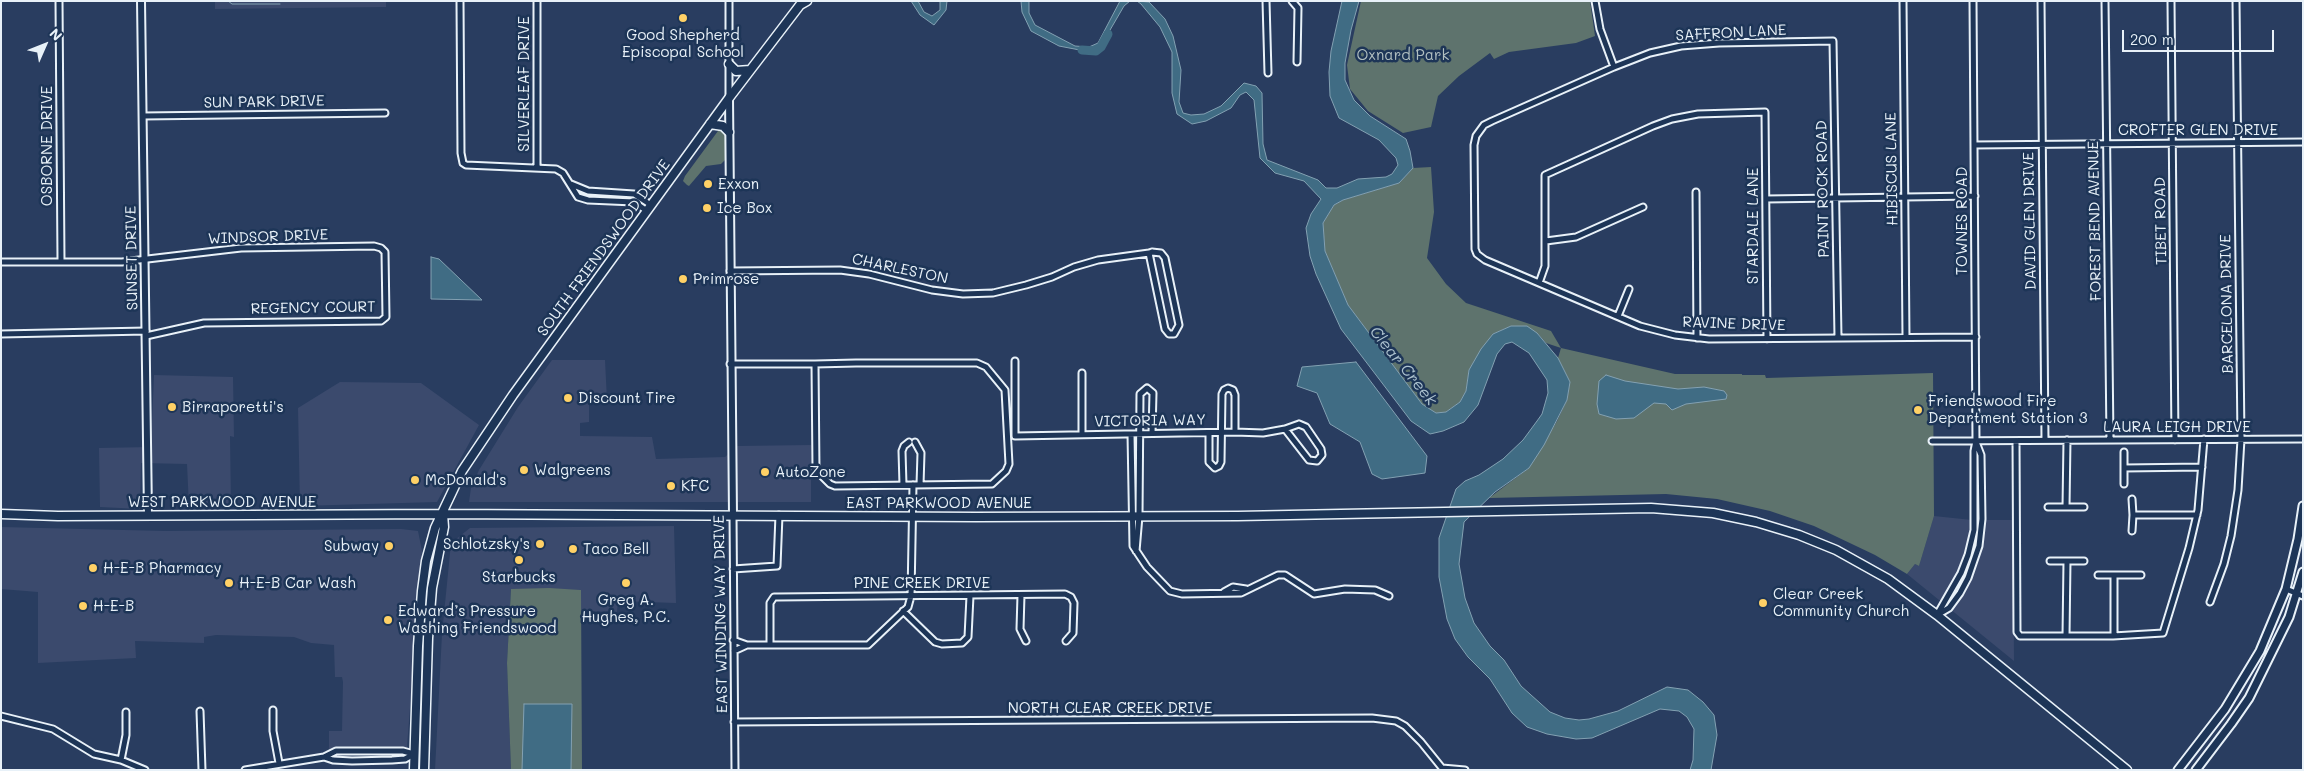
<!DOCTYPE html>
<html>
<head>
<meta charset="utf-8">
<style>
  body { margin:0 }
  #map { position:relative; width:2304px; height:771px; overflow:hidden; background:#293d60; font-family:Mali,sans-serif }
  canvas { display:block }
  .frame { position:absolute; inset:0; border:2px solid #e8f1f8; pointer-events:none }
  .north { position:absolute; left:20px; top:20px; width:50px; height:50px; -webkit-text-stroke:4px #1d3557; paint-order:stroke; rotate:46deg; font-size:14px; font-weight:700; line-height:20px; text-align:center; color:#e8f1f8 }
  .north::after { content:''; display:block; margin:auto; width:18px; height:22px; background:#e8f1f8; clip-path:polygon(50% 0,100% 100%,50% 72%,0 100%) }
  .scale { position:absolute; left:2122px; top:30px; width:152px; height:22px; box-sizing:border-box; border:2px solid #e8f1f8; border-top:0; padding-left:6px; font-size:15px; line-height:18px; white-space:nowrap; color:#e8f1f8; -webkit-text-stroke:4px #1d3557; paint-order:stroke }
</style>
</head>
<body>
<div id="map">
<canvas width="2304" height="771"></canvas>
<div class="frame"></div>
<div class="north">N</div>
<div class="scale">200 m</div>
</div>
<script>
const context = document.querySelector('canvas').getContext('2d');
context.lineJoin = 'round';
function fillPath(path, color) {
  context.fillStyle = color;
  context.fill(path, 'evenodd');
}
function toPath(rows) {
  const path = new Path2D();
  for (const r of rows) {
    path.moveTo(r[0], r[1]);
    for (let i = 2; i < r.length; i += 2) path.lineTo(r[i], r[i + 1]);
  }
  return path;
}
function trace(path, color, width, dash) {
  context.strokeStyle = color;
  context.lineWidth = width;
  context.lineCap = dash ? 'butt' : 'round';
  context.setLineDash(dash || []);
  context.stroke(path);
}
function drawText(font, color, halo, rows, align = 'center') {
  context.font = font + ' Mali,sans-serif';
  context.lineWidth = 5;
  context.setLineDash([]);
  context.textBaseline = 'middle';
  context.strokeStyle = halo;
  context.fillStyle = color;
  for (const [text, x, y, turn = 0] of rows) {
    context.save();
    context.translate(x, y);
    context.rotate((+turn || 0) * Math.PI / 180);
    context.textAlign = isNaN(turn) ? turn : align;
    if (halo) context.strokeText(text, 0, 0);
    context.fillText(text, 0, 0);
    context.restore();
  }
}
fillPath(toPath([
  [215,1,386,1,386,7,215,9],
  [552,360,605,360,607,401,589,402,589,422,580,423,580,436,652,437,656,459,725,457,737,446,811,445,811,502,469,502,471,488,479,470,518,407],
  [154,375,233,377,234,437,230,436,231,506,189,507,187,464,141,463,140,509,100,507,99,448,151,447],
  [340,382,421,383,479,425,437,502,300,506,298,408],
  [1934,516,1972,520,2013,520,2014,661,1907,574,1915,564,1919,566],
  [674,526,676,603,618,601,617,612,581,611,581,590,511,589,507,663,511,770,435,770,442,634,451,543,470,528],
  [1,527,165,531,401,529,418,531,422,551,407,747,329,749,329,731,342,731,343,682,342,677,335,677,334,645,311,643,294,637,216,635,204,637,204,643,135,641,136,658,38,663,38,592,1,589]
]), '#3b4a6d');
fillPath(toPath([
  [1361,1,1590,1,1595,36,1576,43,1509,52,1494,59,1490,53,1459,76,1438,96,1431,127,1403,133,1368,111,1350,89,1347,65],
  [723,129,726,139,725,160,721,164,706,166,689,186,687,185,683,181,685,176,718,131],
  [1431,167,1434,212,1427,258,1446,284,1466,303,1551,331,1561,348,1675,374,1742,374,1742,375,1765,375,1766,378,1933,373,1934,516,1919,566,1915,564,1907,574,1875,555,1814,526,1770,511,1717,499,1666,494,1489,498,1529,468,1557,421,1567,400,1570,382,1558,358,1561,348,1546,343,1537,333,1511,326,1493,334,1469,370,1466,391,1460,402,1446,412,1436,413,1422,404,1348,305,1325,251,1323,223,1334,205,1343,200,1399,183,1413,168],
  [549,588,581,590,582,770,511,770,507,663,511,589]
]), '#5e736d');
const water = toPath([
  [911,1,918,1,924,12,932,16,940,10,940,1,947,1,946,10,934,25,920,15,911,1],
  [1021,1,1029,1,1029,13,1035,25,1075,46,1089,47,1098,43,1120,1,1130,1,1124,6,1099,49,1090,52,1059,46,1031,31,1022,12,1021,1],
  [1137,1,1149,2,1165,19,1173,36,1181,70,1179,102,1183,113,1191,115,1204,114,1221,106,1244,83,1256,86,1262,93,1263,144,1267,160,1318,180,1326,188,1337,188,1358,179,1386,177,1392,174,1398,165,1396,158,1379,140,1339,118,1330,96,1329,72,1331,51,1342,1,1359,1,1351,30,1345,63,1345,80,1354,100,1370,116,1406,139,1410,151,1413,168,1399,183,1343,200,1334,205,1323,223,1325,251,1348,305,1422,404,1436,413,1446,412,1460,402,1466,391,1469,370,1481,349,1493,334,1511,326,1527,326,1537,333,1558,358,1570,382,1567,400,1544,445,1529,468,1495,492,1464,522,1459,564,1465,598,1474,623,1490,646,1504,660,1521,686,1550,712,1565,718,1579,720,1589,719,1618,711,1667,687,1688,690,1703,702,1714,715,1717,735,1711,770,1690,770,1693,760,1694,729,1687,717,1679,711,1660,709,1592,738,1576,739,1547,734,1527,727,1512,713,1490,679,1468,657,1455,639,1447,619,1439,577,1439,538,1456,489,1465,481,1479,475,1503,459,1523,440,1537,421,1542,414,1548,393,1547,380,1529,353,1512,342,1505,344,1497,354,1478,405,1464,422,1443,431,1430,434,1411,421,1341,329,1316,274,1310,256,1306,228,1311,214,1321,199,1304,181,1275,173,1260,158,1254,100,1246,92,1240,95,1231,108,1206,121,1192,124,1177,114,1172,93,1172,52,1160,27,1141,4,1137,1],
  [431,257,439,259,482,300,431,299,431,257],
  [1356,362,1427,456,1425,473,1382,479,1372,474,1360,442,1330,424,1317,393,1297,386,1302,367,1356,362],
  [1606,375,1625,381,1678,389,1704,387,1724,391,1727,395,1726,399,1686,404,1672,410,1666,404,1654,403,1634,418,1616,419,1599,414,1597,404,1599,381,1606,375],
  [524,704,572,704,571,770,522,770,524,704]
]);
fillPath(water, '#406c84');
trace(water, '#83a1b2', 1);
trace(toPath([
  [228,1,232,4,280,4]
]), '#83a1b2', 1);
trace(toPath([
  [1082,50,1096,51,1101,47,1108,34]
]), '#406c84', 9);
const minor = toPath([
  [59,1,61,260],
  [460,1,461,153,463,163,466,165,556,169,563,173,578,197,588,200,634,202,647,211],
  [537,1,537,167],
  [1266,1,1268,73],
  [1292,1,1298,8,1297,62],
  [1595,1,1600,29,1614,67],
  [1903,1,1906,337],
  [2041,1,2045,440],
  [2105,1,2110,440],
  [2171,1,2175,440],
  [729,98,729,1],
  [143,116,385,113],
  [1974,145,2303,142],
  [571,184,588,191,634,194,651,205],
  [1696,192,1697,338],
  [1766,199,1975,196],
  [1546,241,1576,237,1643,207],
  [1152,252,1161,253,1165,258,1179,325,1174,334,1169,334,1165,329,1149,253,1152,252],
  [1,262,122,262,241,248,374,246,381,248,385,252,386,317,381,321,204,323,146,336],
  [730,271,840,270,869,274,932,290,963,294,993,293,1026,285,1052,277,1074,267,1098,260,1149,253],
  [1539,283,1545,266,1545,175,1653,126,1672,119,1698,114,1765,112,1767,339],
  [1618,316,1629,289],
  [1,334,146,331],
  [1838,337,1833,41,1719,43,1681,46,1650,53,1614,67,1492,121,1484,125,1476,136,1474,145,1475,249,1477,254,1485,260,1640,326,1675,335,1709,339,1976,337],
  [1015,361,1015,436,1235,432,1263,433,1285,429],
  [730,364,815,364,856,363,977,363,986,367,1005,390,1009,464,1006,471,992,484,835,486,830,484,816,470,815,364],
  [1299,424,1306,427,1321,449,1322,455,1317,461,1309,460,1285,429,1299,424],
  [1209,433,1209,462,1215,468,1219,466,1221,462,1222,394,1224,390,1228,388,1233,390,1235,395,1235,432],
  [1131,434,1133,546,1147,567,1170,591,1182,594,1241,593,1278,575,1285,575,1314,594,1345,589,1375,590,1389,596],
  [1082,435,1082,373],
  [1932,441,2303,439],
  [2016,441,2017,632,2020,636,2113,636,2163,633,2189,548,2198,510,2204,439],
  [915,442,921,453,920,485],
  [2124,452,2124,468,2202,467],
  [2124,468,2124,484],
  [903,485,902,451,904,446,909,442],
  [2132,499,2133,515,2197,515],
  [2048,507,2066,507,2067,440],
  [2066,507,2084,507],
  [733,515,735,770],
  [2132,531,2133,515],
  [1136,551,1139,516,1140,394,1147,388,1153,393,1152,433],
  [2050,561,2067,561],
  [733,569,777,566,779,515],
  [2098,575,2114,575],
  [2286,589,2303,596],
  [1224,592,1233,587,1246,589],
  [1021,595,1020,629,1026,641],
  [2210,602,2224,564,2231,536,2238,490,2241,439,2236,1],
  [903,611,935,642,942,644,962,643,968,637,970,596],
  [1937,615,1961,573,1968,555,1974,530,1974,451,1976,441,1973,1],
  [1937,615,1949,608,1960,593,1968,578,1979,546,1982,519,1981,455,1976,442],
  [2066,636,2067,561,2084,561],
  [2114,636,2114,575,2141,575],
  [733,640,747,645,868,645,908,607,911,596,913,485],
  [770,644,770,603,774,597,778,597,1065,594,1071,597,1074,603,1073,633,1066,641],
  [734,651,747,645],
  [273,710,273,731,279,763],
  [200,711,202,770],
  [1,716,53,729,94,754,121,760,145,770],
  [734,722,1372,718,1396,721,1405,726,1421,742,1442,768,1465,770],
  [324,757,333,760,352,761,392,760,405,759,414,754],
  [121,760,126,735,126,712],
  [245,770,324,757,336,751,403,751,414,754]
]);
const tertiary = toPath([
  [141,1,148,515],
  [729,98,733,515]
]);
const secondary = toPath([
  [2178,770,2225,709,2260,651,2286,589,2298,539,2303,506],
  [2196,770,2231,724,2249,698,2289,617,2303,572]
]);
const primary = toPath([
  [729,64,736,71,750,70],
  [710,124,723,126,729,132],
  [1,514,58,516,443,514,976,517,1238,516,1651,508,1713,513,1756,522,1799,535,1836,550,1888,579,1937,615,2127,770],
  [414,770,418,646,422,591,426,561,435,528,462,471,513,395,729,98,800,5,807,1],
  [424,770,428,638,432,588,444,527,443,514]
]);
trace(minor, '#e8f1f8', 9);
trace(tertiary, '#e8f1f8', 10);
trace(secondary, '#e8f1f8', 11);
trace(primary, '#e8f1f8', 11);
trace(minor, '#1d3557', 5);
trace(tertiary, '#1d3557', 6);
trace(secondary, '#1d3557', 7);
trace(primary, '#1d3557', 8);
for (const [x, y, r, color] of [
  [683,18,5,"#ffd166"],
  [708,184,5,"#ffd166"],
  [707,208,5,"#ffd166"],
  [683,279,5,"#ffd166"],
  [568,398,5,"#ffd166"],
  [172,407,5,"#ffd166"],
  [1918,410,5,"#ffd166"],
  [524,470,5,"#ffd166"],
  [765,472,5,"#ffd166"],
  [415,480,5,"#ffd166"],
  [671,486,5,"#ffd166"],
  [540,544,5,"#ffd166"],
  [389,546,5,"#ffd166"],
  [573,549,5,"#ffd166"],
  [519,560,5,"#ffd166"],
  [93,568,5,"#ffd166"],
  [229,583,5,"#ffd166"],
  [626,583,5,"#ffd166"],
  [1763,603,5,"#ffd166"],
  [83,606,5,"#ffd166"],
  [388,620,5,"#ffd166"]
]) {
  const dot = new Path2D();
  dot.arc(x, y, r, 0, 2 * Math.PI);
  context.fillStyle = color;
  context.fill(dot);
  trace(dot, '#1d3557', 2);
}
drawText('15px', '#e8f1f8', '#1d3557', [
  ["SAFFRON LANE",1731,33,-3],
  ["SILVERLEAF DRIVE",524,84,-90],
  ["SUN PARK DRIVE",264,102,-1],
  ["CROFTER GLEN DRIVE",2198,130],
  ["OSBORNE DRIVE",47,146,-90],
  ["HIBISCUS LANE",1892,169,-91],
  ["PAINT ROCK ROAD",1823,189,-91],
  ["TOWNES ROAD",1962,221,-90],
  ["DAVID GLEN DRIVE",2030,221,-91],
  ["FOREST BEND AVENUE",2095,221,-91],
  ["TIBET ROAD",2161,221,-91],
  ["STARDALE LANE",1753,226,-90],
  ["WINDSOR DRIVE",268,237,-2],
  ["SOUTH FRIENDSWOOD DRIVE",604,248,-54],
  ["SUNSET DRIVE",132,258,-91],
  ["CHARLESTON",900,269,12],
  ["BARCELONA DRIVE",2227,304,-91],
  ["REGENCY COURT",313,308,-1],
  ["RAVINE DRIVE",1734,324,2],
  ["VICTORIA WAY",1150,421,-1],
  ["LAURA LEIGH DRIVE",2177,427],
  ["WEST PARKWOOD AVENUE",222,502],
  ["EAST PARKWOOD AVENUE",939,503],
  ["PINE CREEK DRIVE",922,583],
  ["EAST WINDING WAY DRIVE",721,614,-91],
  ["NORTH CLEAR CREEK DRIVE",1110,708]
]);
drawText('15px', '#e8f1f8', '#1d3557', [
  ["Good Shepherd",683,35,"center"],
  ["Episcopal School",683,52,"center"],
  ["Exxon",718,184],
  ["Ice Box",717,208],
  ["Primrose",693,279],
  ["Discount Tire",578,398],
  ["Friendswood Fire",1928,401],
  ["Department Station 3",1928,418],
  ["Birraporetti's",182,407],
  ["Walgreens",534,470],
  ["AutoZone",775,472],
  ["McDonald's",425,480],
  ["KFC",681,486],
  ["Schlotzsky's",530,544,"right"],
  ["Subway",379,546,"right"],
  ["Taco Bell",583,549],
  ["H-E-B Pharmacy",103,568],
  ["Starbucks",519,577,"center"],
  ["H-E-B Car Wash",239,583],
  ["Clear Creek",1773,594],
  ["Community Church",1773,611],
  ["Greg A.",626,600,"center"],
  ["Hughes, P.C.",626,617,"center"],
  ["H-E-B",93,606],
  ["Edward’s Pressure",398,611],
  ["Washing Friendswood",398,628]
], 'left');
drawText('15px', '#b1bfc0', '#1d3557', [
  ["Oxnard Park",1403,55]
]);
drawText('italic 16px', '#adc2cf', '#1d3557', [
  ["Clear Creek",1403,366,51]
]);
</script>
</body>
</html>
